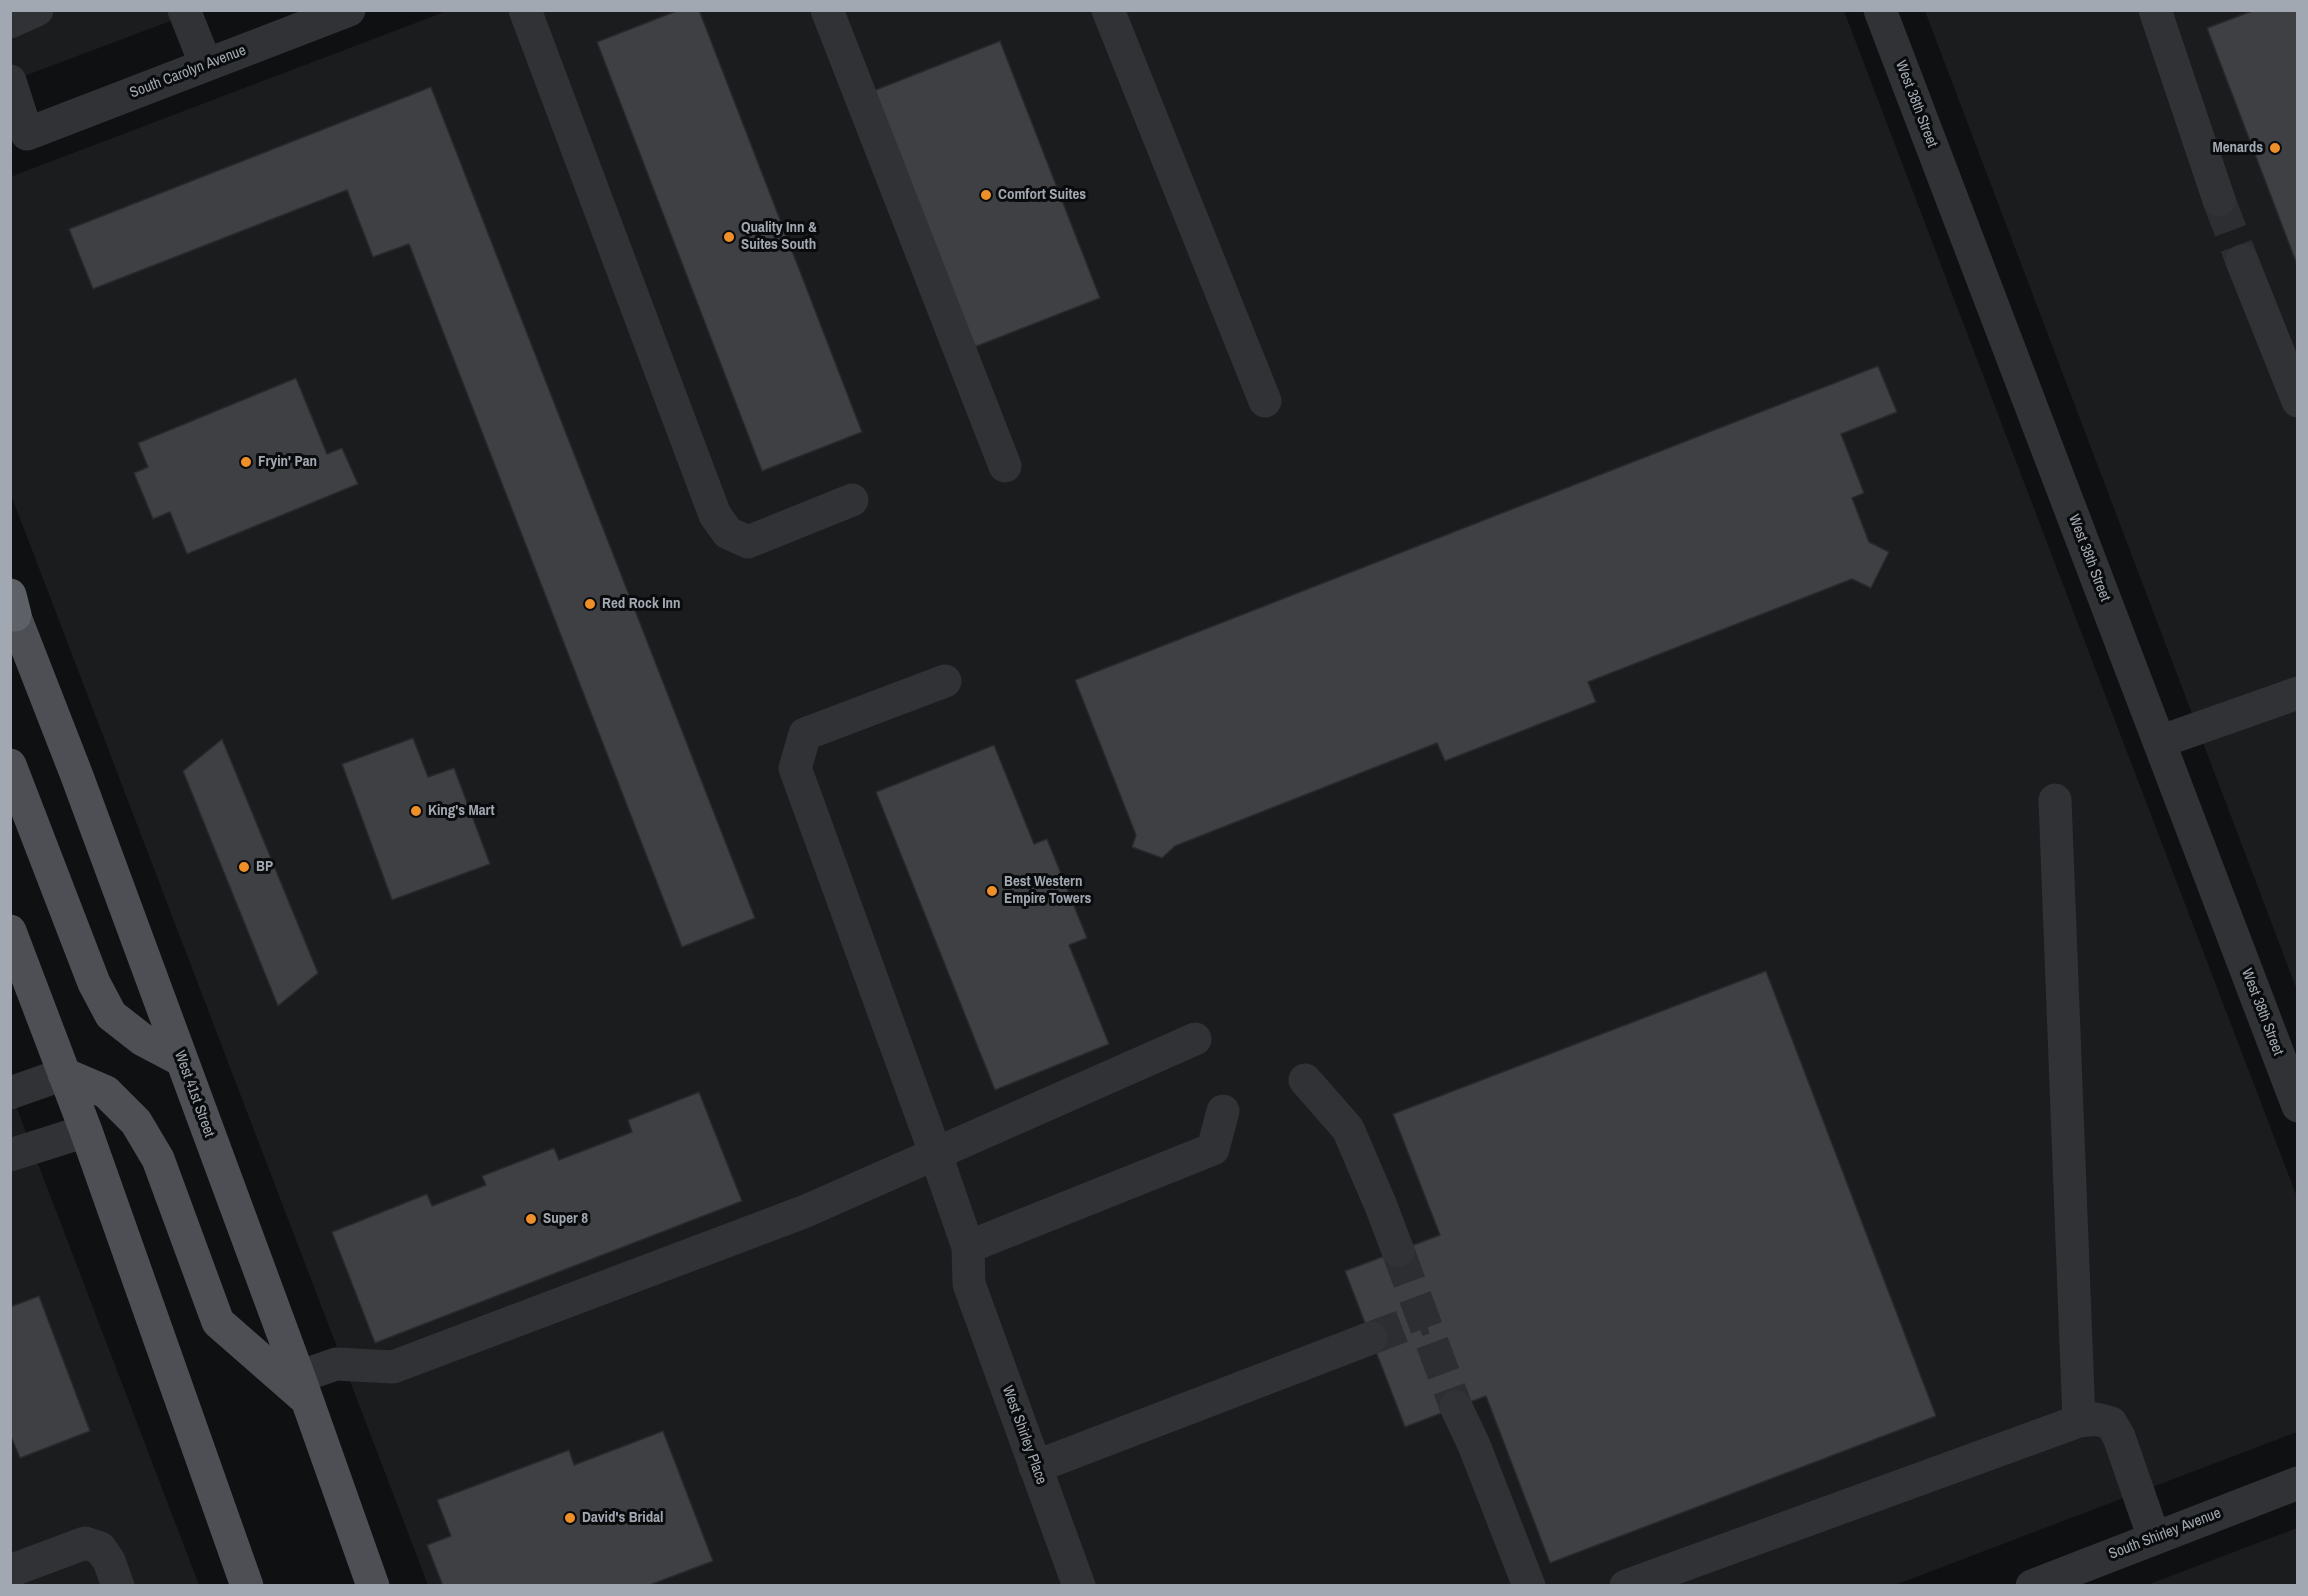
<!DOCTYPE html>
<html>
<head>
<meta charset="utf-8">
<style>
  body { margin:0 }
  #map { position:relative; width:2308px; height:1596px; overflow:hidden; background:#0f1011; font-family:"Archivo Narrow",sans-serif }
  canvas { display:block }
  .frame { position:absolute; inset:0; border:12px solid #a1a8b2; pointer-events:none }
</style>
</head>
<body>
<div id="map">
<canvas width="2308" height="1596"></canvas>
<div class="frame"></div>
</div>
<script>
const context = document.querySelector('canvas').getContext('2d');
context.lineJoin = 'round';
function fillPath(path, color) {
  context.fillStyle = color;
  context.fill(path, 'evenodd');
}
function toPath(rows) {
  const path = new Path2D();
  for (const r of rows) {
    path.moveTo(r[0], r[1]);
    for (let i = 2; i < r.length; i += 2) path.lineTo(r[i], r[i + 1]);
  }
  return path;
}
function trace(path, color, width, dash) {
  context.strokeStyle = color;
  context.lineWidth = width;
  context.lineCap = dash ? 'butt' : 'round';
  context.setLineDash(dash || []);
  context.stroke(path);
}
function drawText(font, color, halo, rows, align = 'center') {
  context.font = font + ' "Archivo Narrow",sans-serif';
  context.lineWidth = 6;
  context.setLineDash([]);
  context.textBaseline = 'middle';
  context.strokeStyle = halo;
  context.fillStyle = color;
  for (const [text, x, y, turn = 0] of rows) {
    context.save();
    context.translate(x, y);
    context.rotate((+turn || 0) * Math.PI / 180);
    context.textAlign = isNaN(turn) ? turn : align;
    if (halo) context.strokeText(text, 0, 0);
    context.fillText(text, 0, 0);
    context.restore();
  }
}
fillPath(toPath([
  [11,11,197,11,11,81],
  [447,11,1844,11,2297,1197,2297,1432,1895,1585,428,1585,11,495,10,177],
  [1925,11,2297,11,2297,990],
  [11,1093,199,1585,11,1585],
  [2297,1528,2297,1585,2147,1585]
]), '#1b1c1e');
const building = toPath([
  [679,10,699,10,862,432,762,471,597,42,679,10],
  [2255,10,2298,10,2298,267,2207,28,2255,10],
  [1000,41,1100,298,972,348,873,91,1000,41],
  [431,87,755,918,682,947,409,244,373,257,347,190,93,289,69,229,431,87],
  [1878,366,1897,412,1841,434,1864,493,1852,498,1869,542,1889,552,1871,588,1852,579,1588,682,1596,702,1445,761,1437,743,1175,846,1162,858,1132,847,1136,835,1075,680,1878,366],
  [296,378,327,454,342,448,358,484,187,554,170,512,153,519,134,473,148,467,138,443,296,378],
  [413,738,428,777,454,768,490,864,392,900,342,764,413,738],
  [222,739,318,973,278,1006,183,771,222,739],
  [994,745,1034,844,1047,839,1087,938,1069,945,1109,1044,995,1090,876,792,994,745],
  [1766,971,1936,1416,1550,1563,1486,1396,1405,1427,1345,1271,1440,1235,1393,1114,1766,971],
  [699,1092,742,1201,375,1343,332,1232,427,1194,432,1206,486,1185,482,1176,554,1148,559,1160,632,1132,628,1120,699,1092],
  [39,1296,90,1431,20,1458,10,1434,10,1307,39,1296],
  [663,1431,713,1561,647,1586,443,1586,427,1545,451,1536,437,1500,569,1450,574,1465,663,1431]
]);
fillPath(building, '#3e4044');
trace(building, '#292a2d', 1.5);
trace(toPath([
  [2219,200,2242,261],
  [1398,1251,1456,1407],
  [1371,1338,1424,1318]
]), '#2c2e31', 33, [33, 16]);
trace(toPath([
  [184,10,206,65],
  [525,10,715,515,728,533,748,542,852,500],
  [827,10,1005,466],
  [1108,10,1265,401],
  [1880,10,2298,1106],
  [2155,10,2219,200],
  [10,22,37,10],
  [10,81,27,134,349,10],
  [2242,261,2298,401],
  [945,681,805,734,795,768,936,1155,968,1247,969,1284,1079,1586],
  [2159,742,2298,693],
  [2055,800,2079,1421],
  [1305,1080,1348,1129,1381,1206,1398,1251],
  [10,1093,64,1074],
  [10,1155,86,1131],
  [968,1247,1213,1149,1223,1111],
  [299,1377,336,1364,393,1367,806,1211,1195,1039],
  [1456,1407,1474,1445,1529,1586],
  [1035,1467,1371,1338],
  [10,1571,85,1543,100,1548,109,1561,118,1586],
  [1626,1586,2079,1421,2096,1419,2111,1423,2119,1437,2154,1538],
  [2032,1586,2298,1483]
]), '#303236', 33);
trace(toPath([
  [10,604,77,776,299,1377,373,1586],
  [10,765,94,983,111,1015,143,1040,181,1060],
  [10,931,86,1131,247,1586],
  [64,1074,106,1092,136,1122,158,1159,218,1322,306,1399]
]), '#4d4f55', 33);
trace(toPath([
  [10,595,15,615]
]), '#5d6167', 33);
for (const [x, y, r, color] of [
  [2275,148,6,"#ef8f2a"],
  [986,195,6,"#ef8f2a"],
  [729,237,6,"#ef8f2a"],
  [246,462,6,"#ef8f2a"],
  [590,604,6,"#ef8f2a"],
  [416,811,6,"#ef8f2a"],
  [244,867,6,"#ef8f2a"],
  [992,891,6,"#ef8f2a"],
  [531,1219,6,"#ef8f2a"],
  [570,1518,6,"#ef8f2a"]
]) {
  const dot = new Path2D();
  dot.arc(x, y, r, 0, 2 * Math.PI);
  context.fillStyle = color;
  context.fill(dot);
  trace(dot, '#0a0b0c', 2);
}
drawText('15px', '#a1a8b2', '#0a0b0c', [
  ["South Carolyn Avenue",188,72,-21],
  ["West 38th Street",1916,104,69],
  ["West 38th Street",2089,558,69],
  ["West 38th Street",2262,1012,69],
  ["West 41st Street",194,1094,70],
  ["West Shirley Place",1024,1435,70],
  ["South Shirley Avenue",2165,1534,-21]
]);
drawText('bold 15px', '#a1a8b2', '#0a0b0c', [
  ["Menards",2263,148,"right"],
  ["Comfort Suites",998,195],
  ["Quality Inn &",741,228],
  ["Suites South",741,245],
  ["Fryin' Pan",258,462],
  ["Red Rock Inn",602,604],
  ["King's Mart",428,811],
  ["BP",256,867],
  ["Best Western",1004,882],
  ["Empire Towers",1004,899],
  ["Super 8",543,1219],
  ["David's Bridal",582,1518]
], 'left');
</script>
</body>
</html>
